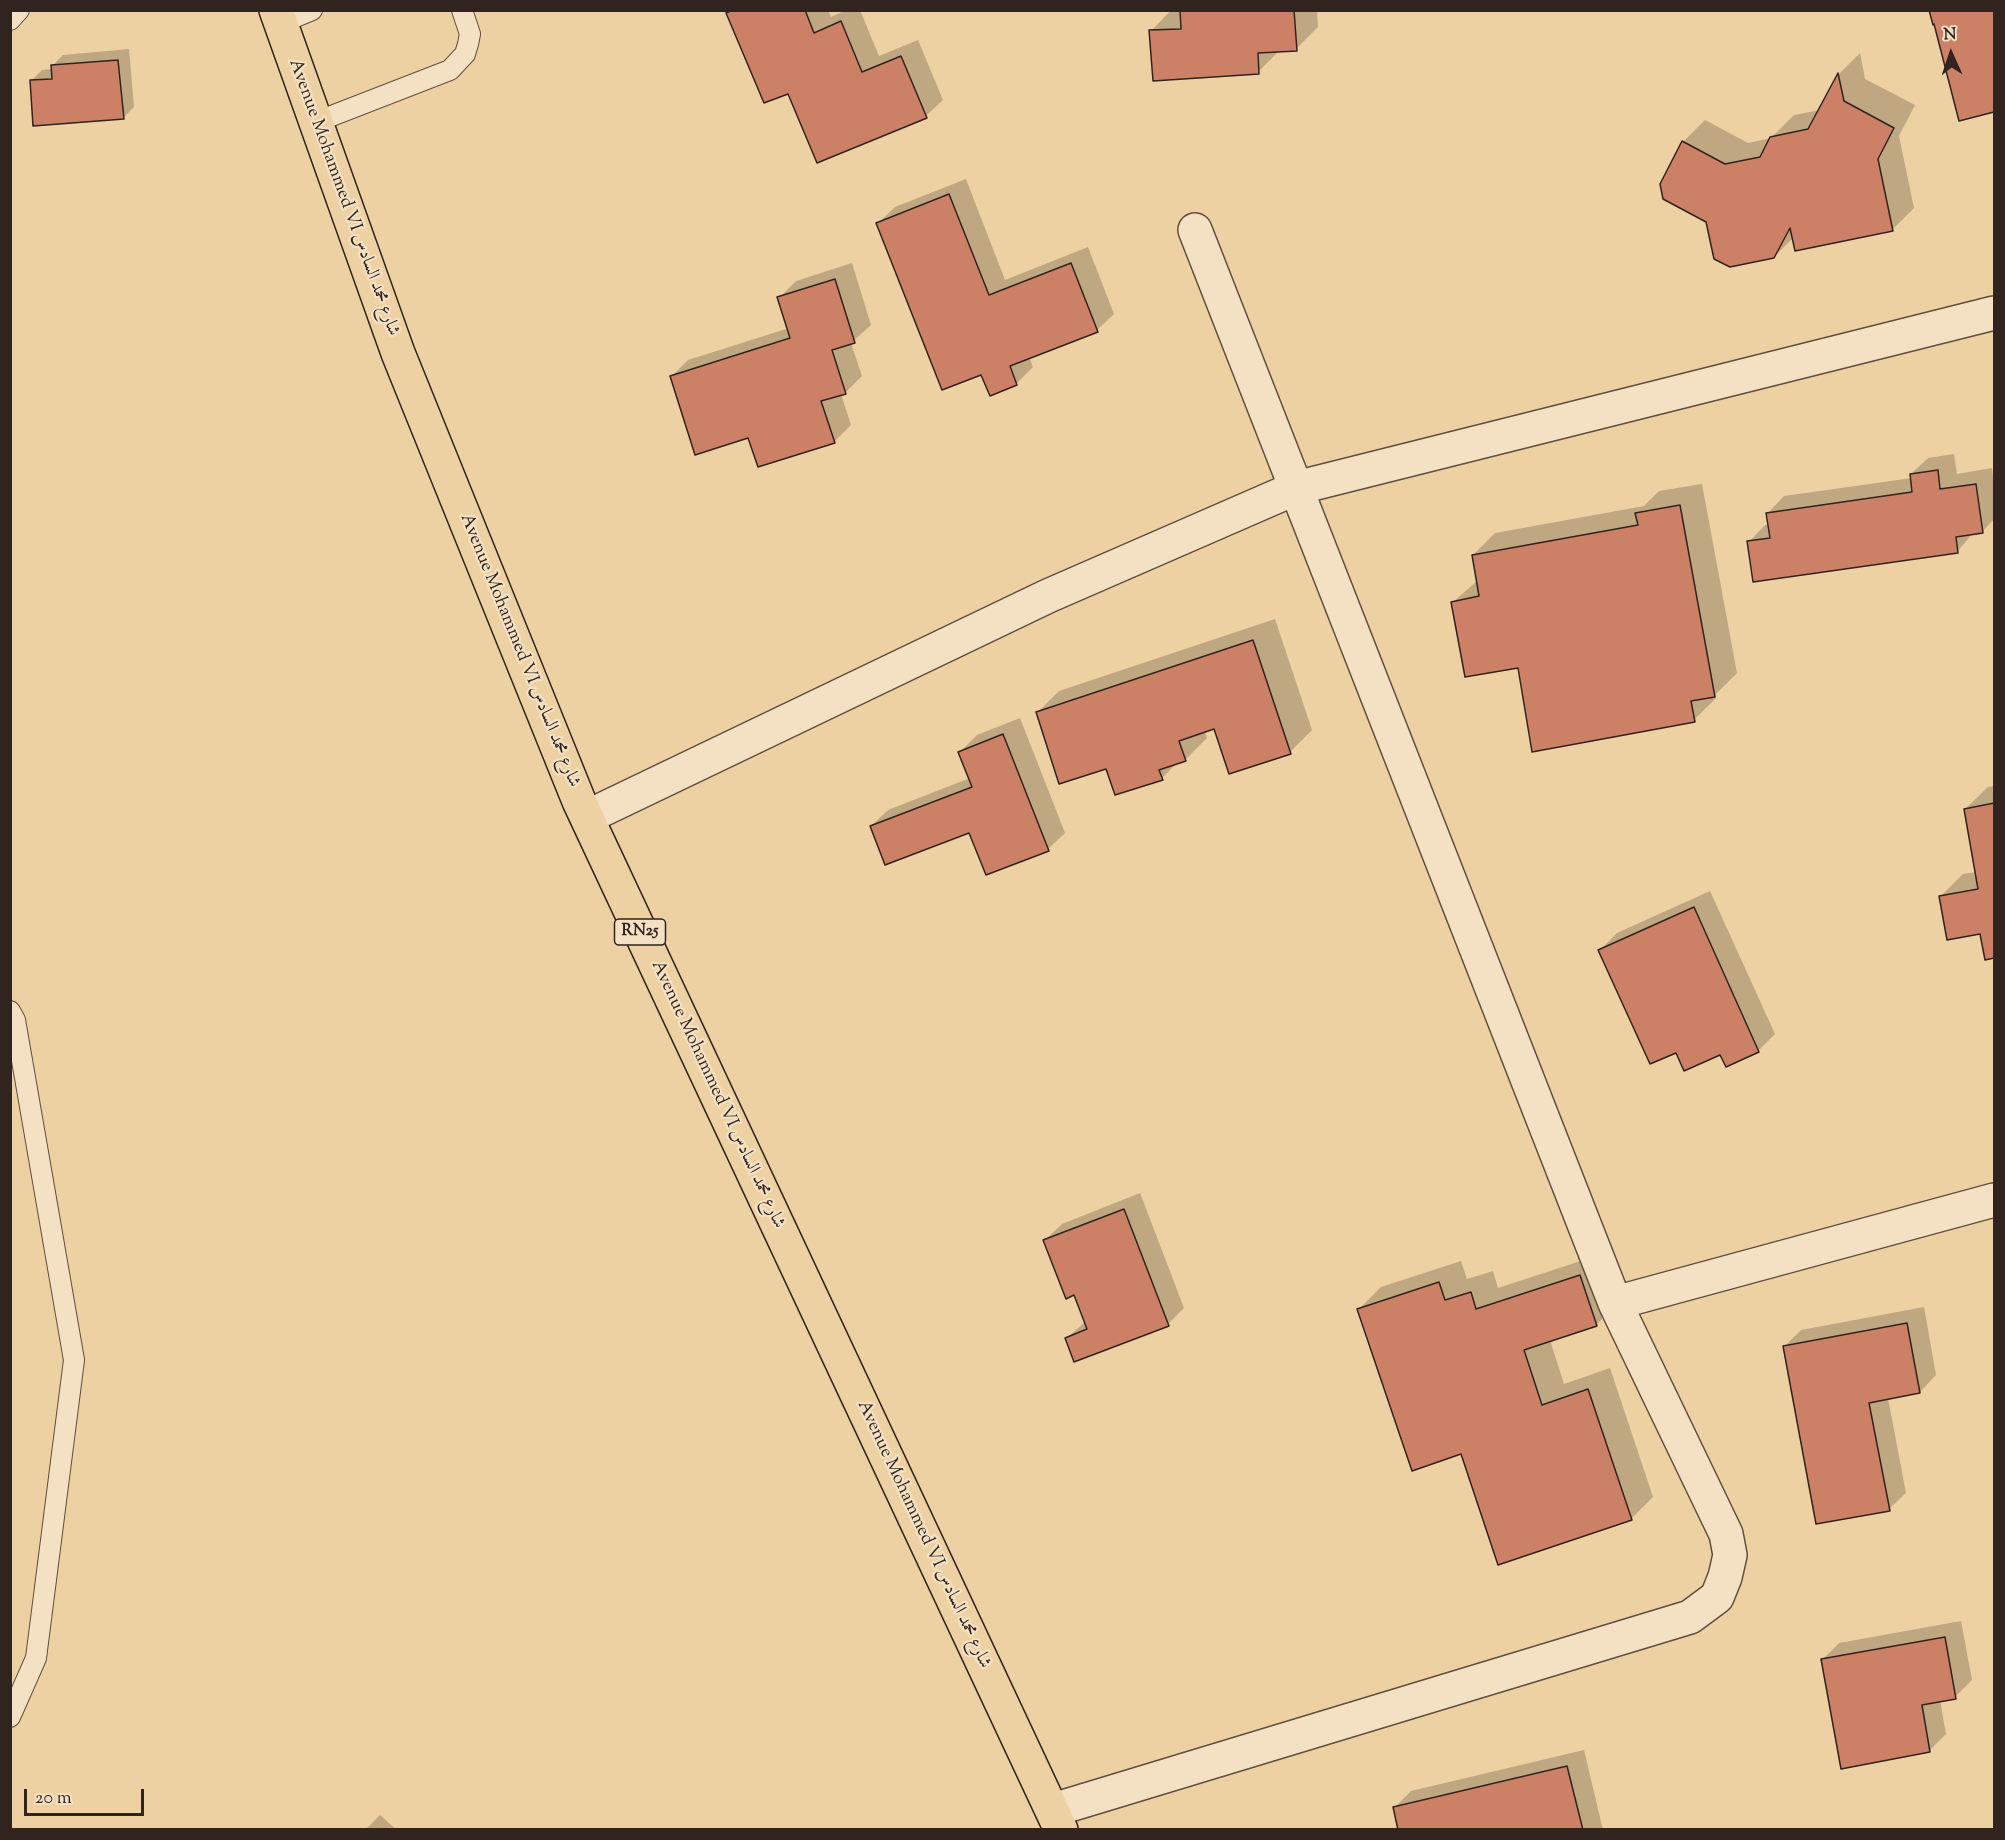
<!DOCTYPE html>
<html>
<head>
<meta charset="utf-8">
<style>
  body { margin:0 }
  #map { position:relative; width:2005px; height:1840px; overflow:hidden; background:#eed1a2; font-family:"Sorts Mill Goudy",serif }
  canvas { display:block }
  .frame { position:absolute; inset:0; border:12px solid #31231e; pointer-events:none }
  .north { position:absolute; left:1921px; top:24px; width:60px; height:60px; -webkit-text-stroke:4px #f4e1c3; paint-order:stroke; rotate:357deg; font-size:16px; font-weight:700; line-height:24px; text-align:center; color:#31231e }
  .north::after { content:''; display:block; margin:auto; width:21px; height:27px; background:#31231e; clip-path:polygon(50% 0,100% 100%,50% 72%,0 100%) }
  .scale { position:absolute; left:24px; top:1789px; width:120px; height:27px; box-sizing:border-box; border:3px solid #31231e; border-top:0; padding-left:8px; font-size:18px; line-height:21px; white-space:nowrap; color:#31231e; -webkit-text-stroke:4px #f4e1c3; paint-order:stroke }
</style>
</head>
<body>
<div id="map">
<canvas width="2005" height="1840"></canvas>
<div class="frame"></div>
<div class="north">N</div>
<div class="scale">20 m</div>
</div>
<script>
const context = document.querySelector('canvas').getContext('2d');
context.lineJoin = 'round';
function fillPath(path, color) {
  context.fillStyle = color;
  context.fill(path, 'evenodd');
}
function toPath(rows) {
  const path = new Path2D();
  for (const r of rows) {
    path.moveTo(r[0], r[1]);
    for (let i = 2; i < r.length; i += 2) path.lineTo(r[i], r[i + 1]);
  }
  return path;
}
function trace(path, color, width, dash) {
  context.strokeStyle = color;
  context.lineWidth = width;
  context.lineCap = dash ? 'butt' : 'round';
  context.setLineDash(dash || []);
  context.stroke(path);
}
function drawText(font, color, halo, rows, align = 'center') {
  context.font = font + ' "Sorts Mill Goudy",Amiri,serif';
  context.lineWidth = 4.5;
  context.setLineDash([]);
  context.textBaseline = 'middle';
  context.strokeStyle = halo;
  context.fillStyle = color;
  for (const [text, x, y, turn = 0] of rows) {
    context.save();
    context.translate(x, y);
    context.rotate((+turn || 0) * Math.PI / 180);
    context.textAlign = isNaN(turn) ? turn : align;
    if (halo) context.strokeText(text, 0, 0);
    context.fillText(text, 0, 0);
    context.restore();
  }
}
fillPath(toPath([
  [731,10,828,10,831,17,846,10,860,10,879,56,918,40,943,100,926,116,817,162,788,92,728,14],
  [1171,10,1317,10,1318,27,1296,49,1280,50,1258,72,1151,31],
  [1931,10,1994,10,1994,110,1960,119],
  [129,49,134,107,123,118,31,81,42,70,52,69,52,66,63,55],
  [1860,53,1865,79,1915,105,1899,136,1914,208,1892,230,1794,237,1774,257,1708,221,1683,142,1705,120,1748,143,1771,138,1794,115,1820,110,1839,74],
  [966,179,1005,280,1088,247,1114,314,1097,330,1029,357,1033,367,1016,384,982,373,878,223,895,207],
  [852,263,871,325,851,343,862,376,845,393,841,394,851,425,834,442,749,436,672,376,688,360,789,328,779,298,796,281],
  [1954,454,1957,474,1992,468,1994,486,1994,519,1982,532,1973,533,1957,552,1749,542,1765,525,1769,525,1768,513,1784,496,1912,478,1911,474,1928,458],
  [1702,484,1737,673,1716,694,1716,698,1694,720,1519,666,1453,602,1478,580,1473,555,1495,533,1644,506,1659,491],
  [1275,619,1312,730,1290,752,1215,727,1205,731,1207,738,1185,760,1178,762,1162,778,1106,767,1037,713,1059,691],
  [1020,718,1065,833,1048,849,970,831,871,826,888,810,970,778,960,752,977,735],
  [1994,786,1994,957,1986,958,1982,932,1941,896,1963,874,1977,872,1965,809,1988,787],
  [1710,891,1775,1034,1758,1051,1721,1054,1600,950,1617,933],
  [1140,1193,1184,1308,1168,1324,1067,1338,1086,1321,1075,1293,1045,1240,1062,1224],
  [1602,1254,1618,1303,1596,1325,1550,1340,1564,1384,1610,1368,1653,1497,1631,1519,1462,1452,1359,1309,1381,1287,1461,1261,1467,1279,1493,1271,1498,1288],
  [1924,1307,1936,1375,1920,1392,1888,1398,1906,1493,1889,1509,1784,1347,1801,1330],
  [1961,1621,1972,1680,1955,1697,1940,1700,1946,1734,1929,1751,1822,1660,1839,1643],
  [1584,1750,1603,1830,1390,1830,1399,1827,1394,1808,1411,1791],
  [380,1815,397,1830,365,1830]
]), '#0003');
const building = toPath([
  [733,10,805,10,814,33,841,21,862,72,901,56,927,118,817,163,788,94,764,103,726,13,733,10],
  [1180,10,1294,10,1297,51,1258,53,1259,74,1153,81,1149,30,1181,29,1180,10],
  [1929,10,1994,10,1994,112,1959,121,1934,24,1933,25,1929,10],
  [118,60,124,119,33,126,30,80,52,79,51,65,118,60],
  [1838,73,1844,101,1894,128,1878,159,1893,231,1795,251,1790,228,1774,258,1730,267,1714,259,1706,222,1663,199,1660,184,1682,141,1725,164,1760,157,1770,137,1808,129,1838,73],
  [949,194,989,295,1071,263,1098,332,1010,366,1017,385,990,396,981,375,942,390,876,223,949,194],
  [835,279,855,343,832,350,846,394,821,401,835,443,758,467,748,438,695,455,670,376,790,338,777,297,835,279],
  [1938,470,1940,489,1976,484,1983,533,1956,537,1958,553,1753,582,1747,541,1770,538,1766,513,1912,492,1910,474,1938,470],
  [1680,505,1715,697,1691,701,1695,722,1532,752,1518,668,1465,677,1451,602,1479,596,1472,555,1638,525,1635,513,1680,505],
  [1253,640,1291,754,1229,774,1214,729,1179,741,1186,761,1159,770,1163,780,1115,795,1106,769,1059,784,1036,712,1253,640],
  [1003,734,1049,851,986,875,969,833,885,865,870,826,972,787,958,752,1003,734],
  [1994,803,1994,958,1985,960,1980,934,1947,940,1939,896,1978,889,1964,809,1994,803],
  [1694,907,1759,1052,1726,1067,1720,1055,1684,1071,1676,1053,1650,1064,1598,950,1694,907],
  [1124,1209,1169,1326,1074,1362,1065,1338,1087,1329,1074,1295,1066,1299,1043,1240,1124,1209],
  [1580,1275,1597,1326,1524,1350,1542,1405,1588,1389,1632,1520,1498,1565,1461,1454,1412,1471,1357,1309,1439,1282,1445,1300,1471,1292,1476,1309,1580,1275],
  [1907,1323,1920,1393,1869,1403,1890,1511,1816,1524,1783,1346,1907,1323],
  [1945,1637,1956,1699,1922,1705,1930,1752,1841,1769,1821,1659,1945,1637],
  [1567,1766,1583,1830,1398,1830,1393,1807,1567,1766]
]);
fillPath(building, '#cc8167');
trace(building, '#31231e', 1.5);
const service = toPath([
  [10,20,19,10],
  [281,23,312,10],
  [316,122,450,70,465,54,468,44,470,34,462,10],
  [10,1011,15,1020,74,1360,36,1658,10,1717]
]);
const minor = toPath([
  [587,817,1048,596,1296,488,1994,313],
  [1615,1303,1994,1200],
  [1053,1810,1690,1617,1717,1597,1725,1577,1730,1555,1726,1534,1615,1303,1195,230]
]);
const primary = toPath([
  [276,10,398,353,579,801,1061,1830]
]);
trace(service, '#604e3f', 22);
trace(minor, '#604e3f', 36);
trace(primary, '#31231e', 36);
trace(service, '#f4e1c3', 20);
trace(minor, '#f4e1c3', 33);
trace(primary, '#eed1a2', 33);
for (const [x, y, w] of [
  [640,932,51]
]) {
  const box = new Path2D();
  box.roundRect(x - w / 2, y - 13, w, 26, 4.5);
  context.fillStyle = '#f4e1c3';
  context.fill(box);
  trace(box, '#31231e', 1.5);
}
drawText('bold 16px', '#31231e', null, [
  ["RN25",640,932]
]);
drawText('18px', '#31231e', '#f4e1c3', [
  ["Avenue Mohammed VI شارع محمد السادس",343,198,70],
  ["Avenue Mohammed VI شارع محمد السادس",519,651,68],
  ["Avenue Mohammed VI شارع محمد السادس",717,1095,65],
  ["Avenue Mohammed VI شارع محمد السادس",923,1535,65]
]);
</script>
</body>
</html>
